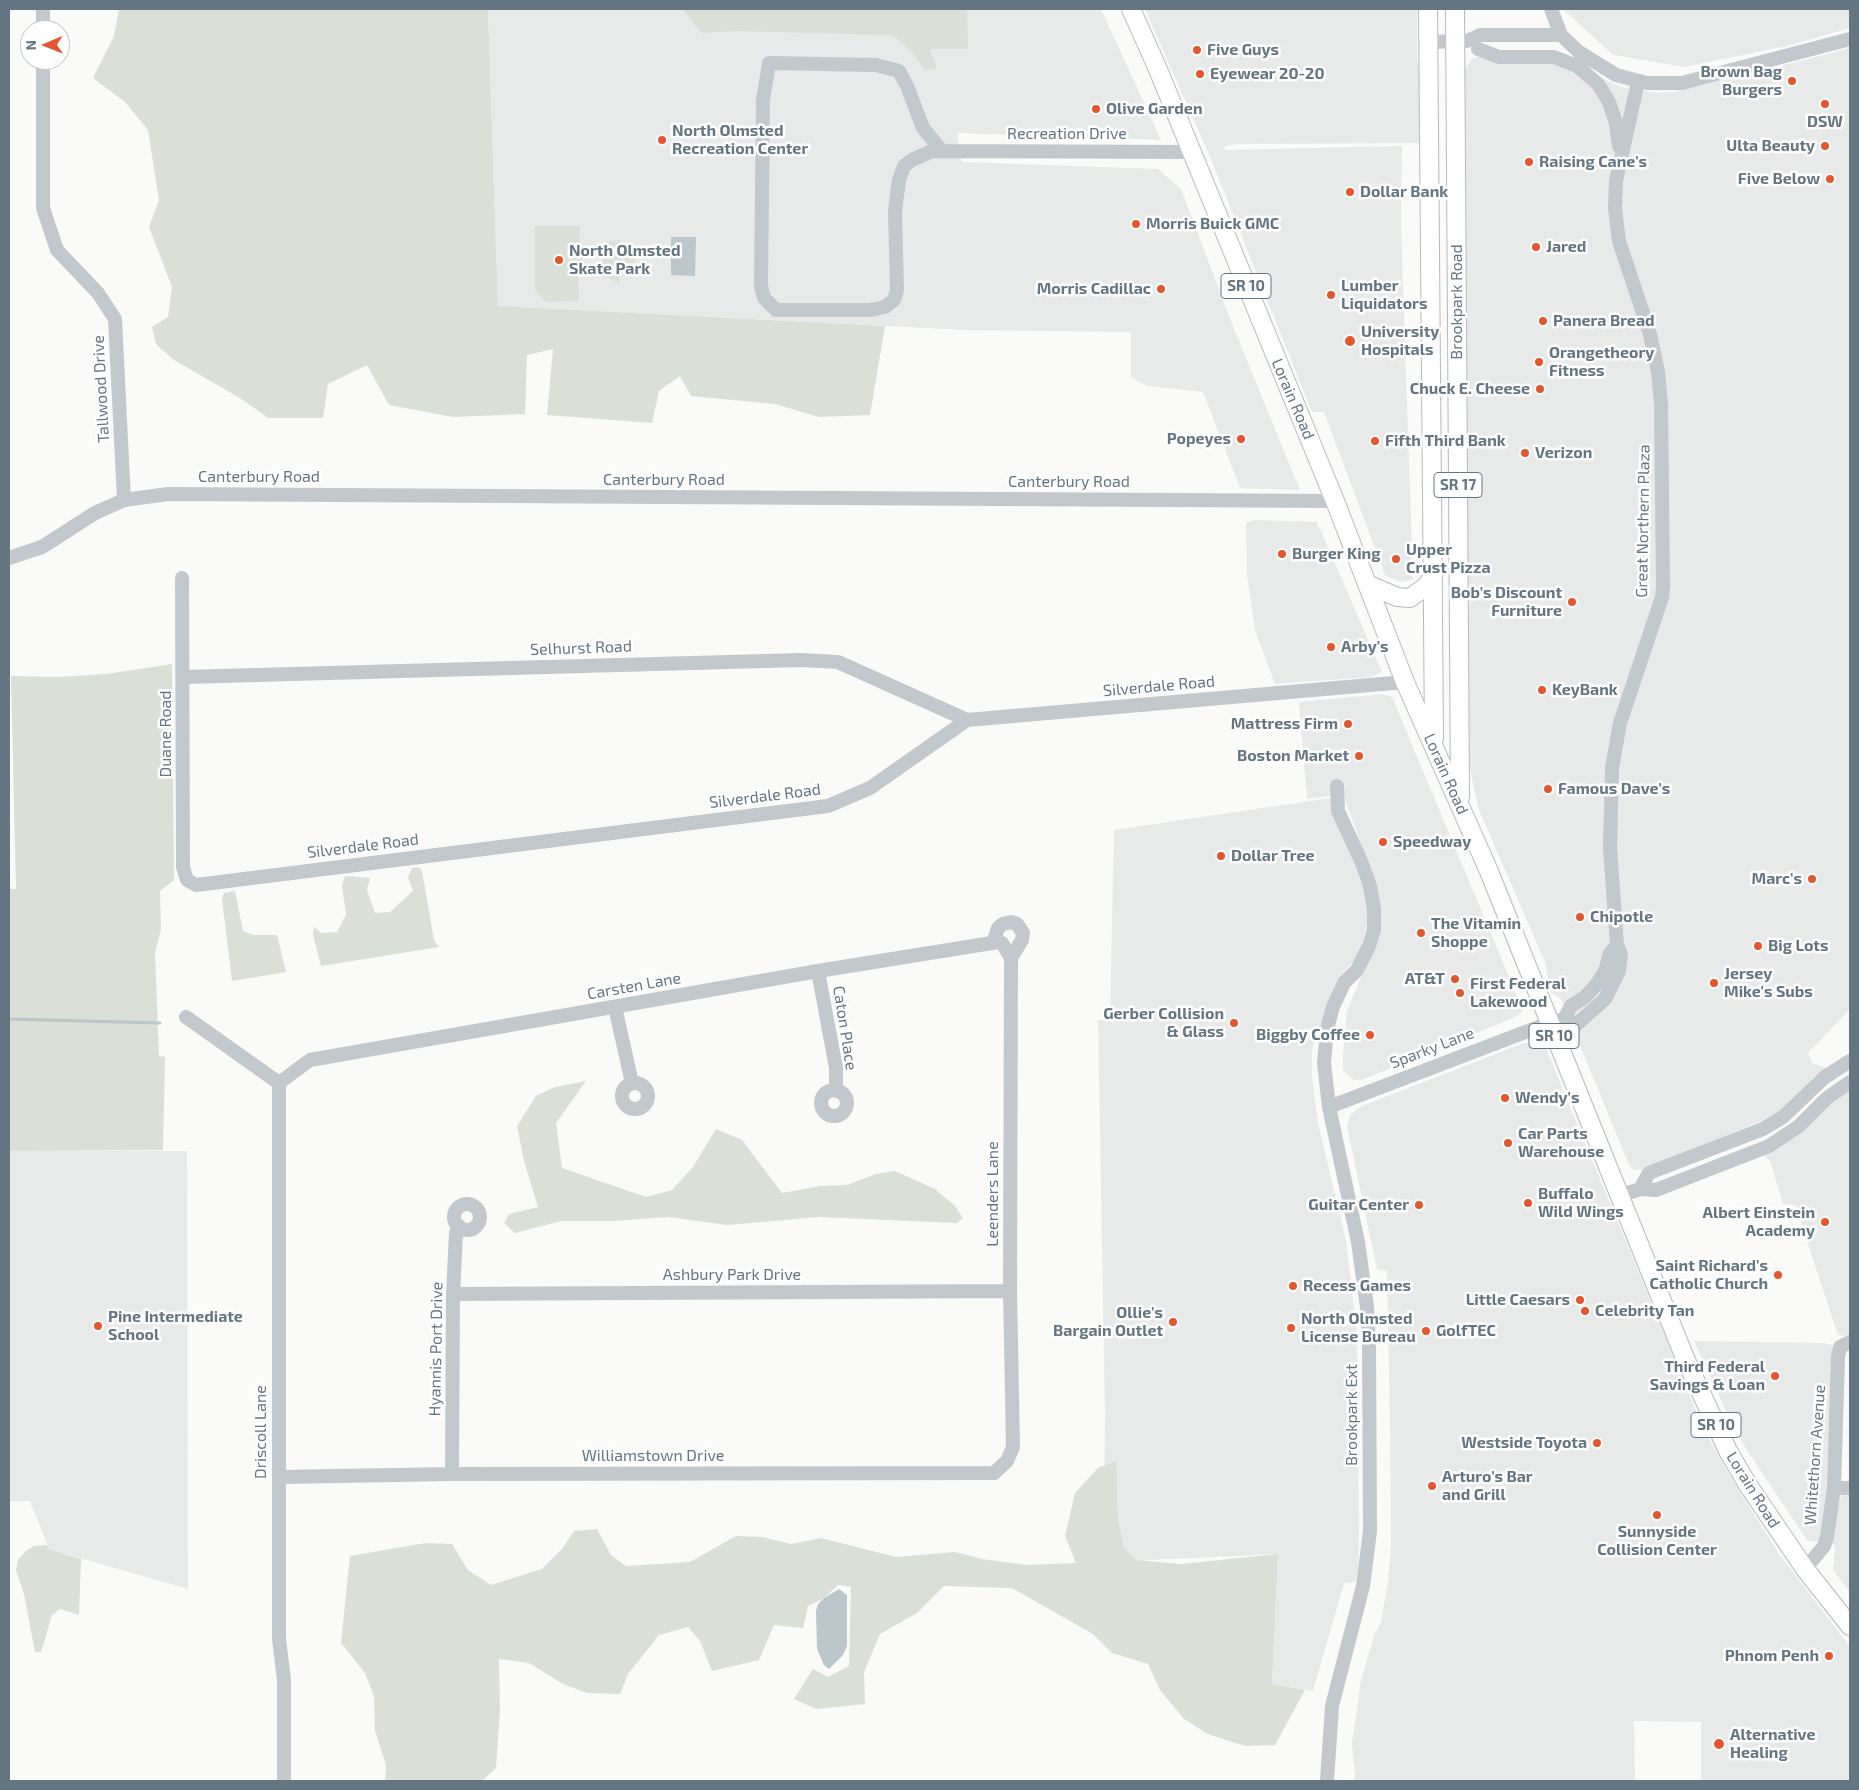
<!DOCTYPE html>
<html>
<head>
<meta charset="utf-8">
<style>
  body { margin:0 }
  #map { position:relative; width:1859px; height:1790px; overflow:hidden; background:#fafaf8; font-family:"Exo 2",sans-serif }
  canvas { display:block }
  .frame { position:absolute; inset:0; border:10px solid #657683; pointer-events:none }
  .north { position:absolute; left:20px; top:20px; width:50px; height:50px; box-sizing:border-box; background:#fff; border:1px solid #c1c8cd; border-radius:50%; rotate:269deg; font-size:14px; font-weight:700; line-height:20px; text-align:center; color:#657683 }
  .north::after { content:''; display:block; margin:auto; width:18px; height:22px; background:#e4572e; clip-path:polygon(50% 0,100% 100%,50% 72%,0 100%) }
</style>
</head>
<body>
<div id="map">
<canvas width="1859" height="1790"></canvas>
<div class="frame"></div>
<div class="north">N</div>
</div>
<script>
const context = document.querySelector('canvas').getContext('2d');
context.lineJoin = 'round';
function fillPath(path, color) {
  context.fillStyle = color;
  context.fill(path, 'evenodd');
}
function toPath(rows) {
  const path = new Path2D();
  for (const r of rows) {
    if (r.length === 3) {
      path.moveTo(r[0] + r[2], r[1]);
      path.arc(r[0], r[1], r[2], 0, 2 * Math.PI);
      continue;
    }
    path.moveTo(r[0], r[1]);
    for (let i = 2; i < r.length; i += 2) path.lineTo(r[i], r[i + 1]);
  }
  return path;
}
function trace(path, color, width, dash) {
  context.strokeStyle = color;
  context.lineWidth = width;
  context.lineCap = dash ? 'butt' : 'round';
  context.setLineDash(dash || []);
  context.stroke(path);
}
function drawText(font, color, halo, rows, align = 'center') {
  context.font = font + ' "Exo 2",sans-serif';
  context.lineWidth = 5;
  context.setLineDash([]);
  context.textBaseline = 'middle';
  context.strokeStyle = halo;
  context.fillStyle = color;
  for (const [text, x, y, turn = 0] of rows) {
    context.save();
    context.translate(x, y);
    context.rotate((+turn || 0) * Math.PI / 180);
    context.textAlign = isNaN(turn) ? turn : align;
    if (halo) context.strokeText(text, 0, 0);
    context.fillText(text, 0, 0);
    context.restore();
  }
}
fillPath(toPath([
  [488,9,1101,9,1161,140,957,133,962,162,1158,169,1181,189,1232,324,1300,490,1240,488,1203,392,1147,386,1131,377,1131,332,964,330,498,306],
  [1145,9,1417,9,1417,61,1420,68,1422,143,1236,144,1224,147,1226,150,1402,146,1401,224,1413,580,1399,582,1385,575,1324,412,1312,412,1210,157],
  [1563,9,1850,9,1850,28,1787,46,1684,67,1613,55],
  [1850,48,1850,1009,1808,1053,1812,1063,1828,1068,1776,1115,1645,1169,1634,1170,1629,1165,1561,999,1551,992,1545,962,1479,810,1465,748,1463,72,1472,59,1478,57,1550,59,1600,77,1621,87,1657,93,1673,92,1738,77],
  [1255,520,1317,522,1382,672,1371,677,1275,684,1255,630,1247,575,1246,523],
  [1383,694,1392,697,1523,1010,1519,1015,1513,1018,1359,1081,1352,1079,1343,1070,1343,1054,1347,1011,1381,929,1375,882,1343,794,1307,799,1299,702],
  [1330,798,1366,896,1368,922,1359,955,1336,982,1312,1051,1312,1076,1318,1123,1346,1241,1357,1333,1359,1531,1358,1572,1355,1582,1344,1583,1313,1691,1272,1684,1278,1554,1104,1562,1105,1414,1098,1020,1110,1020,1114,830],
  [1539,1042,1544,1044,1704,1430,1730,1476,1779,1554,1850,1647,1850,1781,1701,1781,1701,1722,1634,1721,1635,1781,1355,1781,1352,1742,1361,1680,1374,1636,1381,1622,1388,1582,1391,1545,1390,1423,1387,1271,1377,1269,1347,1126,1351,1114,1362,1106,1524,1043],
  [1850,1087,1850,1336,1838,1335,1795,1205,1783,1204,1770,1161,1763,1154,1792,1139],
  [9,1151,187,1151,188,1589,49,1549,30,1501,9,1501],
  [1694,1341,1824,1343,1834,1346,1834,1407,1824,1528,1820,1538,1816,1542,1807,1540,1748,1452,1730,1420],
  [1850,1492,1850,1592,1833,1570,1835,1546,1831,1543,1836,1508,1843,1493]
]), '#e8e9e9');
fillPath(toPath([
  [119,9,488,9,498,306,885,326,870,415,819,417,775,404,691,396,680,376,659,391,652,423,547,415,553,349,527,355,525,414,453,417,389,405,367,365,328,384,323,418,268,418,240,398,174,360,156,344,152,327,168,317,172,287,149,227,159,200,148,130,125,102,93,78,114,36],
  [682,9,967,9,968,49,929,49,937,68,925,70,912,52,893,35,737,31,702,33],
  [535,226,580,226,579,252,583,252,583,268,578,268,579,301,547,302,535,291],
  [620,240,620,249,635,251,636,259,635,263,620,263,619,283,603,276,603,248,606,242],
  [172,664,174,880,160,891,161,929,155,953,159,1056,165,1057,163,1150,9,1151,9,889,16,889,11,676,56,677,106,674],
  [419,867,422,871,434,940,439,947,321,966,313,935,314,927,321,933,337,932,346,915,342,886,345,876,370,878,367,890,375,913,390,912,413,891,408,877,412,868],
  [235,891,243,931,253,935,277,935,286,972,232,981,222,899,224,893],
  [586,1081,556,1123,562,1168,646,1197,672,1190,693,1167,716,1129,742,1140,782,1193,821,1186,847,1185,876,1174,895,1171,935,1189,955,1206,963,1218,957,1223,819,1217,727,1225,668,1217,613,1221,561,1221,515,1233,504,1223,509,1214,538,1207,524,1161,517,1126,536,1096,555,1087],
  [1116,1461,1118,1520,1124,1548,1136,1560,1181,1564,1278,1554,1272,1684,1305,1690,1275,1745,1245,1746,1208,1734,1184,1719,1160,1690,1148,1664,1112,1653,1093,1634,1012,1588,944,1586,917,1613,880,1634,864,1672,865,1704,816,1709,794,1699,813,1669,828,1677,849,1666,851,1587,838,1585,824,1598,808,1606,803,1628,774,1625,759,1660,712,1671,700,1641,688,1627,659,1635,628,1674,620,1694,587,1693,563,1684,529,1663,499,1659,500,1711,496,1768,482,1781,385,1781,386,1765,375,1731,374,1696,365,1673,341,1643,350,1556,426,1543,452,1544,468,1570,491,1585,542,1569,562,1549,574,1531,597,1529,611,1555,626,1566,690,1562,736,1536,762,1537,791,1544,821,1538,896,1557,955,1552,982,1559,1026,1565,1076,1563,1065,1536,1075,1493,1098,1468],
  [47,1545,49,1549,81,1559,79,1615,60,1609,52,1615,41,1652,35,1652,24,1594,16,1570,18,1560,26,1551,34,1546]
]), '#dadfd7');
fillPath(toPath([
  [671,237,696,237,695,276,671,275],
  [839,1589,847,1595,847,1646,843,1655,829,1669,824,1665,817,1649,816,1611,818,1604,824,1598]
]), '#bbc7cb');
trace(toPath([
  [9,1019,160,1023]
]), '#bbc7cb', 3);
const major = toPath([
  [1131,9,1157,67,1335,501,1405,682,1488,869,1685,1358,1728,1451,1748,1485,1805,1569,1850,1626],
  [1428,9,1434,739],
  [1455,9,1460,797],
  [1367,584,1397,597,1410,598,1425,587,1433,577]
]);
trace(major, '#b5babe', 20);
trace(toPath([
  [1551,9,1561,35,1579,52,1616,75,1647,83,1682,83,1850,39],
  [43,30,43,9],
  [1428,42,1467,41,1480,35,1561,35],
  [1478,49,1499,57,1554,57,1577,66,1598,84,1609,102,1616,123,1619,146],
  [43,60,43,208,57,250,98,293,115,319,124,500],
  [942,151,923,128,907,86,899,71,876,65,769,63,763,100,761,286,764,298,776,310,870,310,885,307,890,303,894,300,897,290,895,211,899,180,904,166,912,160,932,151,1192,152],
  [9,558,42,547,95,513,124,500,168,494,1335,501],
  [182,578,183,867,187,880,196,885,828,806,870,788,967,720,1405,682],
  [184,677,801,660,838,662,967,720],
  [993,943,998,928,1003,924,1011,922,1017,924,1023,933,1022,940,1011,958],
  [818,971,836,1068,836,1091],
  [615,1007,632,1083],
  [186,1017,279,1083],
  [1564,1019,1571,1006,1585,997,1597,984,1605,971,1610,953,1617,945],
  [279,1083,310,1060,818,971,998,942,1002,943,1011,958,1010,1291,1013,1447,1007,1461,994,1473,452,1474,279,1477],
  [279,1083,279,1639,284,1680,284,1781],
  [635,1096,13],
  [834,1103,13],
  [1329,1107,1549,1023,1564,1019,1577,1024,1605,999,1619,971,1621,954,1617,945,1610,848,1612,768,1620,723,1662,597,1663,587,1661,404,1658,372,1650,334,1619,241,1615,208,1616,181,1638,82],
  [1640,1189,1649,1173,1763,1129,1783,1117,1825,1077,1850,1061],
  [1619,1196,1640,1189,1656,1190,1769,1146,1799,1126,1827,1098,1850,1082],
  [467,1217,13],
  [453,1294,1010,1291],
  [452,1474,453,1294,456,1233,459,1226],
  [1834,1488,1850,1488],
  [1805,1569,1824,1546,1827,1537,1834,1488,1838,1357,1840,1347,1850,1342],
  [1327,1781,1332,1706,1363,1586,1370,1531,1369,1343,1367,1307,1358,1242,1329,1107,1324,1063,1327,1029,1333,1007,1344,983,1357,970,1369,946,1374,930,1374,909,1370,886,1361,861,1338,811,1337,786]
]), '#c3c8cc', 14);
trace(major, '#fff', 18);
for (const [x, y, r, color] of [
  [1197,50,5,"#e4572e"],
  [1200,74,5,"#e4572e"],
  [1792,81,5,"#e4572e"],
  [1825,104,5,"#e4572e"],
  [1096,109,5,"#e4572e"],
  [662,140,5,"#e4572e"],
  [1825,146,5,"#e4572e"],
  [1529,162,5,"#e4572e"],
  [1830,179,5,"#e4572e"],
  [1350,192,5,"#e4572e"],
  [1136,224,5,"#e4572e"],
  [1536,247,5,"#e4572e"],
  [559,260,5,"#e4572e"],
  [1161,289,5,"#e4572e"],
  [1331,295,5,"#e4572e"],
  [1543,321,5,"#e4572e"],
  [1350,341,6,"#e4572e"],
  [1539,362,5,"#e4572e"],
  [1540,389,5,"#e4572e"],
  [1241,439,5,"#e4572e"],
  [1375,441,5,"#e4572e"],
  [1525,453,5,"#e4572e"],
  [1282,554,5,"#e4572e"],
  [1396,559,5,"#e4572e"],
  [1572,602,5,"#e4572e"],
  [1331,647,5,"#e4572e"],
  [1542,690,5,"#e4572e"],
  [1348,724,5,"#e4572e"],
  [1359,756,5,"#e4572e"],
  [1548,789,5,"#e4572e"],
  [1383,842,5,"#e4572e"],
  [1221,856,5,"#e4572e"],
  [1812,879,5,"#e4572e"],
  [1580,917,5,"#e4572e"],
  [1421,933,5,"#e4572e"],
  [1758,946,5,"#e4572e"],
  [1455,979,5,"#e4572e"],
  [1714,983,5,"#e4572e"],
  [1460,993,5,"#e4572e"],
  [1234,1023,5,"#e4572e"],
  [1370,1035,5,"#e4572e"],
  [1505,1098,5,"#e4572e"],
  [1508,1143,5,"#e4572e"],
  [1528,1203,5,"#e4572e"],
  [1419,1205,5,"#e4572e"],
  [1825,1222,5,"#e4572e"],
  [1778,1275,5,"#e4572e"],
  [1293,1286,5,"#e4572e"],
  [1580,1300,5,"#e4572e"],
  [1585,1311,5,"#e4572e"],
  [1173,1322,5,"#e4572e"],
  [98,1326,5,"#e4572e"],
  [1291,1328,5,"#e4572e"],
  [1426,1331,5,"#e4572e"],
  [1775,1376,5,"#e4572e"],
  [1597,1443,5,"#e4572e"],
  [1432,1486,5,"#e4572e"],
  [1657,1515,5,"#e4572e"],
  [1829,1656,5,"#e4572e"],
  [1719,1744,6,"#e4572e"]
]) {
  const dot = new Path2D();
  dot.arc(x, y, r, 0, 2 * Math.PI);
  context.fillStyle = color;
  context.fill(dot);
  trace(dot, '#fff', 2);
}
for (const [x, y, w] of [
  [1246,286,50],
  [1458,485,48],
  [1554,1036,50],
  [1716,1425,50]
]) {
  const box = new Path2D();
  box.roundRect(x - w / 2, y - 12.5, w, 25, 4);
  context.fillStyle = '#fff';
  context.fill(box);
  trace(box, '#657683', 1);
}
drawText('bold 15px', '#657683', null, [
  ["SR 10",1246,286],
  ["SR 17",1458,485],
  ["SR 10",1554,1036],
  ["SR 10",1716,1425]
]);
drawText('bold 16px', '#657683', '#fff', [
  ["Five Guys",1207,50],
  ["Brown Bag",1782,72,"right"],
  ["Burgers",1782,90,"right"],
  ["Eyewear 20-20",1210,74],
  ["Olive Garden",1106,109],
  ["DSW",1825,122,"center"],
  ["North Olmsted",672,131],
  ["Recreation Center",672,149],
  ["Ulta Beauty",1815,146,"right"],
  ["Raising Cane's",1539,162],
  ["Five Below",1820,179,"right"],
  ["Dollar Bank",1360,192],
  ["Morris Buick GMC",1146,224],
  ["Jared",1546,247],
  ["North Olmsted",569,251],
  ["Skate Park",569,269],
  ["Lumber",1341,286],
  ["Liquidators",1341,304],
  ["Morris Cadillac",1151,289,"right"],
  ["Panera Bread",1553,321],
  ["University",1361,332],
  ["Hospitals",1361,350],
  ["Orangetheory",1549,353],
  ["Fitness",1549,371],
  ["Chuck E. Cheese",1530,389,"right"],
  ["Popeyes",1231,439,"right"],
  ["Fifth Third Bank",1385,441],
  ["Verizon",1535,453],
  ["Upper",1406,550],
  ["Crust Pizza",1406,568],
  ["Burger King",1292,554],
  ["Bob's Discount",1562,593,"right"],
  ["Furniture",1562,611,"right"],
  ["Arby's",1341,647],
  ["KeyBank",1552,690],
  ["Mattress Firm",1338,724,"right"],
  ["Boston Market",1349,756,"right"],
  ["Famous Dave's",1558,789],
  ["Speedway",1393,842],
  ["Dollar Tree",1231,856],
  ["Marc's",1802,879,"right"],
  ["Chipotle",1590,917],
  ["The Vitamin",1431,924],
  ["Shoppe",1431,942],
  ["Big Lots",1768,946],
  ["Jersey",1724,974],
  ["Mike's Subs",1724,992],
  ["AT&T",1445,979,"right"],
  ["First Federal",1470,984],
  ["Lakewood",1470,1002],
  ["Gerber Collision",1224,1014,"right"],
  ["& Glass",1224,1032,"right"],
  ["Biggby Coffee",1360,1035,"right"],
  ["Wendy's",1515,1098],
  ["Car Parts",1518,1134],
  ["Warehouse",1518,1152],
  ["Buffalo",1538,1194],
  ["Wild Wings",1538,1212],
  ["Guitar Center",1409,1205,"right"],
  ["Albert Einstein",1815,1213,"right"],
  ["Academy",1815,1231,"right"],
  ["Saint Richard's",1768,1266,"right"],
  ["Catholic Church",1768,1284,"right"],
  ["Recess Games",1303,1286],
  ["Little Caesars",1570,1300,"right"],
  ["Celebrity Tan",1595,1311],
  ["Ollie's",1163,1313,"right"],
  ["Bargain Outlet",1163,1331,"right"],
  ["Pine Intermediate",108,1317],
  ["School",108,1335],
  ["North Olmsted",1301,1319],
  ["License Bureau",1301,1337],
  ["GolfTEC",1436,1331],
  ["Third Federal",1765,1367,"right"],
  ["Savings & Loan",1765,1385,"right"],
  ["Westside Toyota",1587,1443,"right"],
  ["Arturo's Bar",1442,1477],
  ["and Grill",1442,1495],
  ["Sunnyside",1657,1532,"center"],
  ["Collision Center",1657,1550,"center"],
  ["Phnom Penh",1819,1656,"right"],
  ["Alternative",1730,1735],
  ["Healing",1730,1753]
], 'left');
drawText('16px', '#657683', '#fff', [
  ["Recreation Drive",1067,134],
  ["Brookpark Road",1457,302,-90],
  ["Tallwood Drive",101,389,-93],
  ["Lorain Road",1293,399,67],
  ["Canterbury Road",259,477],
  ["Canterbury Road",664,480],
  ["Canterbury Road",1069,482],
  ["Great Northern Plaza",1643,521,-89],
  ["Selhurst Road",581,648,-2],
  ["Silverdale Road",1159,686,-5],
  ["Duane Road",166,734,-90],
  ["Lorain Road",1446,774,66],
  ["Silverdale Road",765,796,-7],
  ["Silverdale Road",363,846,-7],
  ["Carsten Lane",634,986,-10],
  ["Caton Place",845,1028,81],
  ["Sparky Lane",1432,1048,-21],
  ["Leenders Lane",993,1194,-90],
  ["Ashbury Park Drive",732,1275],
  ["Hyannis Port Drive",436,1349,-89],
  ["Brookpark Ext",1352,1415,-90],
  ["Driscoll Lane",261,1432,-90],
  ["Whitethorn Avenue",1815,1455,-86],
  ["Williamstown Drive",653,1456],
  ["Lorain Road",1753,1490,58]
]);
</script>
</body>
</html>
